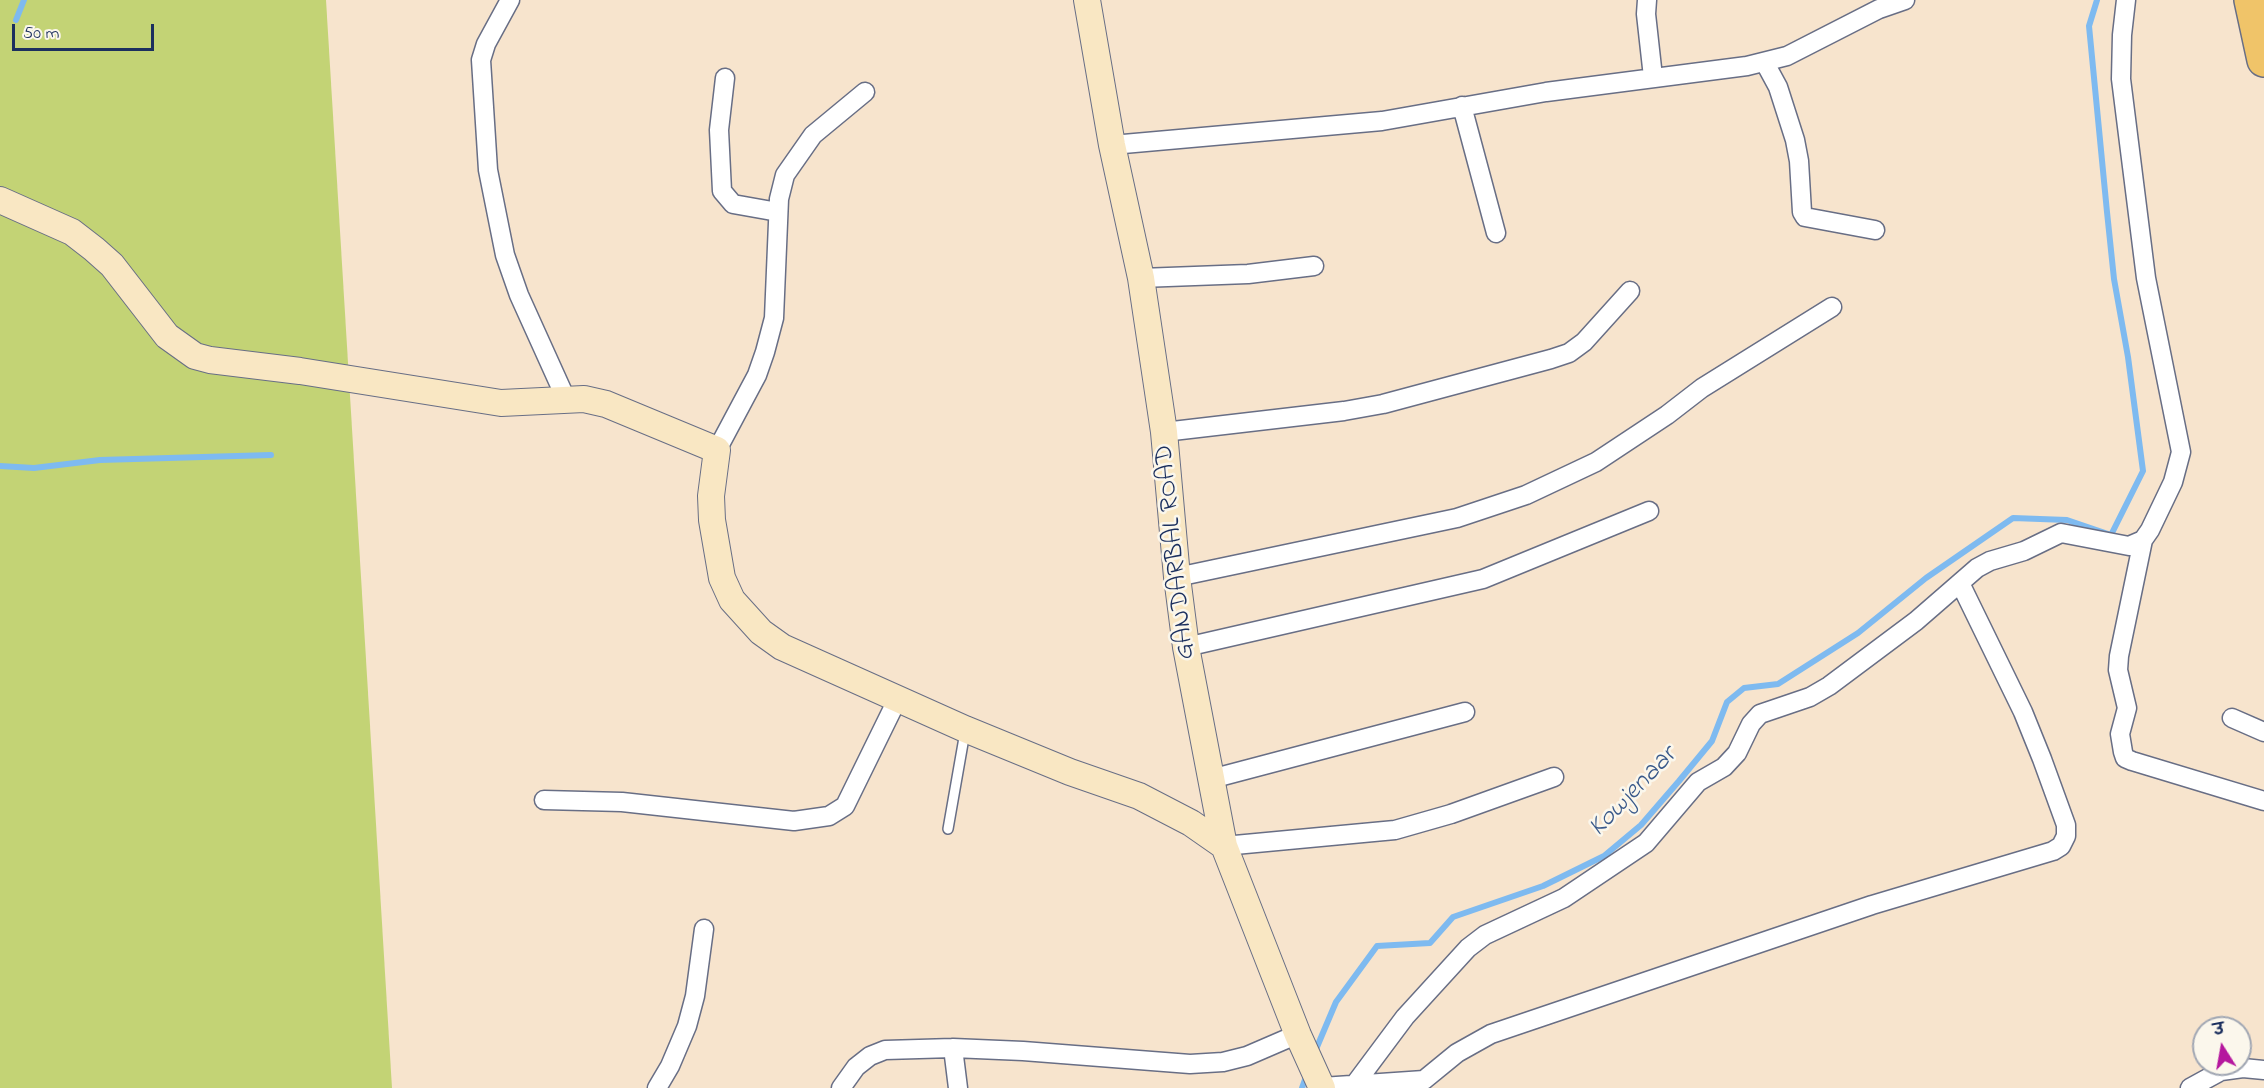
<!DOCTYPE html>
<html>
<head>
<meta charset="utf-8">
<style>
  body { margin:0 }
  #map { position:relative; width:2264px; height:1088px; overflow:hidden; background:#f7e4cd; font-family:"Indie Flower","Playpen Sans Deva",sans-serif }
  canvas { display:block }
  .north { position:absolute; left:2192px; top:1016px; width:60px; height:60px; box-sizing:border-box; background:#fbf7ec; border:2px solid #a1a7b3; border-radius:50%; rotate:349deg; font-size:16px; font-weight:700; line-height:24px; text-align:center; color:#1b2f5e }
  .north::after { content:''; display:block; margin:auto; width:21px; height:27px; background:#b5179e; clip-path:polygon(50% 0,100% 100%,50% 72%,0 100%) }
  .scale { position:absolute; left:12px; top:24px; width:142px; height:27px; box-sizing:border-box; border:3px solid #1b2f5e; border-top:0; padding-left:8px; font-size:18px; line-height:21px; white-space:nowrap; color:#1b2f5e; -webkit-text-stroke:4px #fbf7ec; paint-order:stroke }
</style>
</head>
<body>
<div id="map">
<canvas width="2264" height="1088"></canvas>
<div class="north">उ</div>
<div class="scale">50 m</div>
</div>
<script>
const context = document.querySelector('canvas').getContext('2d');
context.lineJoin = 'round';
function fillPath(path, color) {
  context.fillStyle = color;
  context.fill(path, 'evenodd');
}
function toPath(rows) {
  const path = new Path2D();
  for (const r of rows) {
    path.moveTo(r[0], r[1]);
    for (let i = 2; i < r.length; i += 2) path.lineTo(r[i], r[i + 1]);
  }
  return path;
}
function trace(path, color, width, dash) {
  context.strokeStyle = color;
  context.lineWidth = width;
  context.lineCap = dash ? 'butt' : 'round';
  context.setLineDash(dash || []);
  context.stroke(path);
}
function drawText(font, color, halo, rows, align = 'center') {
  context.font = font + ' "Indie Flower",sans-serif';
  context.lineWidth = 5;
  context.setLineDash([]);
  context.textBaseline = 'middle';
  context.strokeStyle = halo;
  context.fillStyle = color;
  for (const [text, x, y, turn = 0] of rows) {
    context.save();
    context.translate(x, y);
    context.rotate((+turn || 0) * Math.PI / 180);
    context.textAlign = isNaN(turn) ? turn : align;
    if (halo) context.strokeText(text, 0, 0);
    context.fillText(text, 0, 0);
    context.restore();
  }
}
fillPath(toPath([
  [0,0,326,0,392,1088,0,1088]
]), '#c3d375');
trace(toPath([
  [16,20,24,0],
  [0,466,34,468,100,460,271,455],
  [1314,1054,1336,1002,1377,946,1430,943,1453,917,1543,886,1604,856,1641,825,1679,781,1712,741,1727,702,1744,688,1778,684,1858,633,1926,578,2013,518,2067,520,2111,535,2143,471,2128,357,2114,279,2107,212,2089,26,2097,0],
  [1302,1088,1307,1074]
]), '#7ebaf0', 6);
const lane = toPath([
  [948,829,965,732]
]);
const street = toPath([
  [510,0,486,44,481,60,488,170,505,255,519,295,566,399],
  [1647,0,1646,14,1653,77],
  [1765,63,1778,87,1795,140,1799,161,1802,212,1805,217,1875,230],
  [725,78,719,130,722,191,733,204,778,212],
  [1462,106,1496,233],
  [1112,145,1382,121,1546,92,1747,66,1787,56,1879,9,1905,0],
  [1141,278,1248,274,1314,266],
  [1164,432,1344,411,1383,404,1551,359,1569,353,1584,342,1630,291],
  [717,450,757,375,765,352,774,318,779,199,785,175,813,135,865,92],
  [2143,540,2119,656,2118,670,2127,708,2120,734,2123,752,2125,758,2132,761,2264,801],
  [1177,577,1457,518,1526,495,1596,462,1667,415,1702,388,1832,307],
  [1186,647,1483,579,1649,511],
  [2232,718,2264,732],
  [1211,779,1465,712],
  [544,800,622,802,794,821,829,816,845,806,897,700],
  [1224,846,1395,830,1451,814,1554,777],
  [953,1048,958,1088],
  [1355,1084,1405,1017,1468,948,1485,935,1564,898,1646,843,1698,782,1724,767,1737,753,1751,724,1760,714,1810,697,1829,686,1916,621,1977,568,1990,561,2024,551,2061,533,2129,546,2143,540,2150,530,2173,482,2181,452,2146,278,2121,79,2122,35,2126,0],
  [1322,1087,1424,1080,1457,1053,1491,1034,1872,905,2053,851,2061,846,2066,836,2066,825,2042,759,2023,712,1960,583],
  [657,1088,670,1066,687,1026,695,996,704,929],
  [841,1088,856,1067,870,1056,885,1050,953,1048,1023,1051,1190,1064,1223,1062,1247,1056,1298,1034],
  [2190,1088,2221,1071,2243,1068,2264,1070]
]);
const secondary = toPath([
  [1087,0,1112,145,1141,278,1164,432,1177,577,1186,647,1224,846,1298,1035,1322,1088],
  [0,200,72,232,94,249,112,265,167,336,195,356,210,360,300,371,501,403,584,399,606,404,717,450,711,496,712,520,722,578,732,600,761,632,782,647,965,729,1070,772,1139,796,1191,823,1224,846]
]);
const highway = toPath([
  [2251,0,2264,60]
]);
trace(lane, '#686e85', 12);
trace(street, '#686e85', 21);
trace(secondary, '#686e85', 28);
trace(highway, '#686e85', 36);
trace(lane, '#fff', 9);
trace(street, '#fff', 18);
trace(secondary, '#f9e7c3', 26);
trace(highway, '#f0c469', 33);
drawText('26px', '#1b2f5e', '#fbf7ec', [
  ["GANDARBAL ROAD",1177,552,-96]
]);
drawText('italic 27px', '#39598a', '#fbf7ec', [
  ["Kowjenaar",1634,793,-46]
]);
</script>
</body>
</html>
